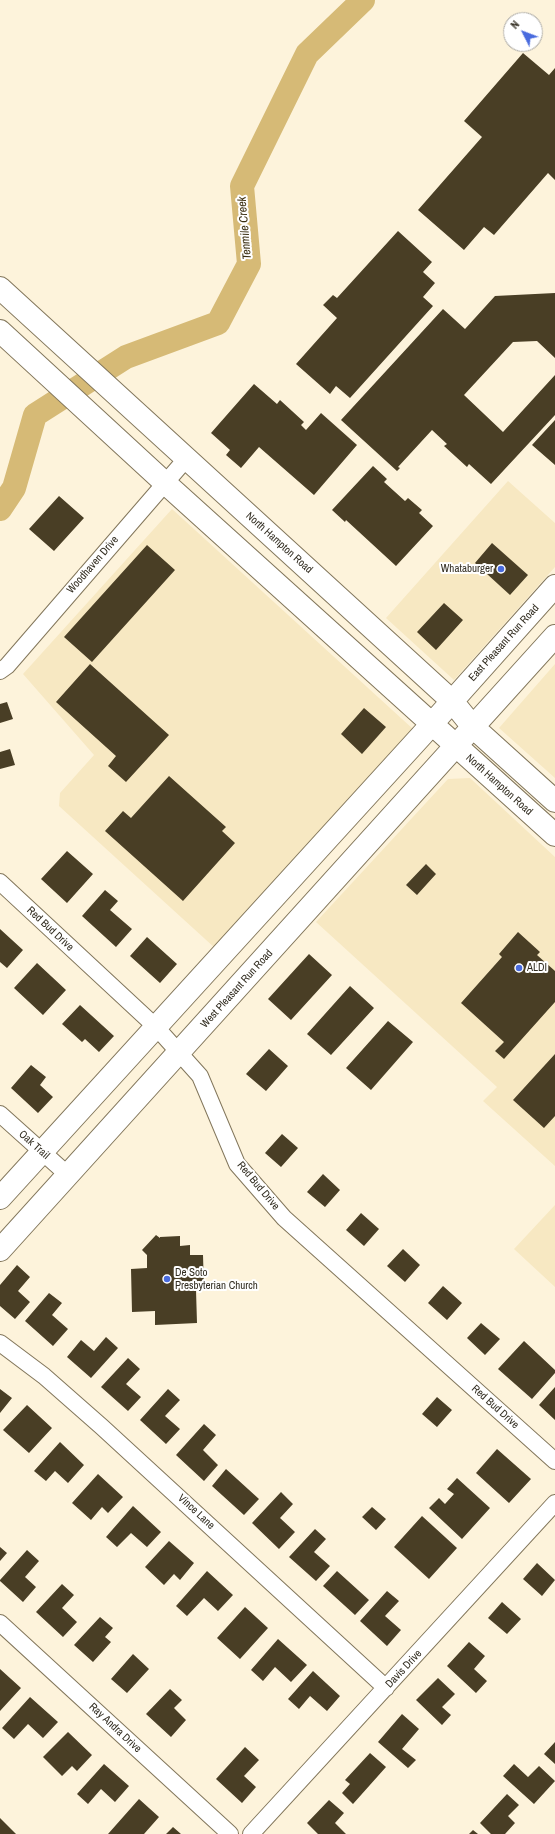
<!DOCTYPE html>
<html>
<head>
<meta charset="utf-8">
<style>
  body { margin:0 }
  #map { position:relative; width:555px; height:1834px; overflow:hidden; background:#fdf3db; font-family:"Archivo Narrow",sans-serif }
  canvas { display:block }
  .north { position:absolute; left:503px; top:12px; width:40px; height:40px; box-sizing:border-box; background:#fff; border:1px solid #adaba6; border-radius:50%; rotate:312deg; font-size:11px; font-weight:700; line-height:16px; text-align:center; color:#322d21 }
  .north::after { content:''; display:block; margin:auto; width:14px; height:18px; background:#496bde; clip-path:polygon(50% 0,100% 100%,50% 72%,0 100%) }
</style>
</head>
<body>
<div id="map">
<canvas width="555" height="1834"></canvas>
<div class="north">N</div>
</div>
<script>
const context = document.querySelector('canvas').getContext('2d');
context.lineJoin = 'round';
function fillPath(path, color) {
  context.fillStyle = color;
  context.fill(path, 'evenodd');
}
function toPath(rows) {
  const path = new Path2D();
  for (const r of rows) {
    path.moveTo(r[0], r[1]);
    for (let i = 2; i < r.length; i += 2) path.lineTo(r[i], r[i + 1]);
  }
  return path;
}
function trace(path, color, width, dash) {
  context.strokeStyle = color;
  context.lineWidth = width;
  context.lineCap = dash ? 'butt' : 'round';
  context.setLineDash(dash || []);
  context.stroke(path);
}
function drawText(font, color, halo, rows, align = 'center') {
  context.font = font + ' "Archivo Narrow",sans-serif';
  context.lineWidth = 4;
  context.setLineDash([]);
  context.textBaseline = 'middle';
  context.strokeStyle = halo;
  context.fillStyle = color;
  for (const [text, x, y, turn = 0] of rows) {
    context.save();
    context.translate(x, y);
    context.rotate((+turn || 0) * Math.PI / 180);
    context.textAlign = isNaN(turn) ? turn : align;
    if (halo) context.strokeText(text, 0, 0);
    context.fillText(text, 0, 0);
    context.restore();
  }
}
fillPath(toPath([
  [508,481,555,523,555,567,454,680,386,618],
  [172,509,413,729,216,949,59,806,60,793,94,755,23,674],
  [555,664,555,778,499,728],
  [470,778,555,857,555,1166,483,1101,497,1087,316,922,448,779],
  [555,1205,555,1287,514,1249]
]), '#f7e8c2');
trace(toPath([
  [0,509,14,488,35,415,126,357,218,323,249,264,242,186,307,54,363,0]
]), '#d6ba76', 24);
fillPath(toPath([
  [523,53,549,75,555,68,555,180,548,173,494,235,484,227,464,250,418,210,482,137,464,121],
  [398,231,432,262,423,272,435,283,423,297,433,306,350,398,336,386,330,394,296,364,337,318,323,305,333,295,337,298],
  [555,293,555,358,537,341,513,342,464,395,503,432,555,375,555,415,491,484,469,464,467,467,444,446,447,444,432,430,398,467,400,468,397,471,341,420,443,309,465,329,495,296],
  [254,384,277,404,280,400,304,422,301,425,306,430,321,413,357,445,314,495,259,447,241,468,226,455,230,450,211,433],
  [555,420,555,465,532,445],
  [373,466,387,479,384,482,405,501,408,498,422,510,419,513,433,526,396,566,346,520,345,522,332,510],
  [59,496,84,518,54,551,29,529],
  [492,543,528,575,510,595,475,563],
  [147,545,175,570,92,662,64,637],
  [444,603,463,620,436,650,417,632],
  [90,664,169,735,126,782,108,766,116,756,56,702],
  [7,702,13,719,0,723,0,704],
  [364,708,386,727,362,754,341,734],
  [10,749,15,765,0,769,0,752],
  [169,776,226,827,222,831,235,843,183,901,105,831,123,811,131,818],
  [67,851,93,874,67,903,41,879],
  [426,864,436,874,417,895,406,885],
  [105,890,118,901,110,910,132,929,116,947,82,916],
  [0,929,23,950,7,968,0,962],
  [518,932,540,952,537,955,555,971,555,1002,504,1059,495,1051,504,1042,461,1003,502,957,499,954],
  [147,937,177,964,160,983,130,956],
  [309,954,332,975,291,1020,268,999],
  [37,963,66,990,43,1015,14,988],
  [350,986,374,1008,331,1055,307,1034],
  [80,1005,114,1036,99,1052,85,1039,82,1042,62,1024],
  [388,1021,413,1042,371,1090,346,1068],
  [269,1049,288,1066,266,1091,246,1074],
  [555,1054,555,1116,544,1128,513,1100],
  [31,1065,46,1077,40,1085,53,1097,38,1113,11,1088],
  [282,1134,298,1148,281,1167,265,1153],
  [323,1174,340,1190,325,1207,307,1192],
  [361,1213,379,1229,364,1246,346,1230],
  [156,1235,160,1238,160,1237,180,1236,180,1246,190,1245,190,1255,203,1255,204,1290,196,1290,197,1323,155,1325,155,1311,132,1312,131,1269,147,1268,147,1255,142,1250],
  [403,1249,420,1265,405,1282,387,1266],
  [17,1265,30,1277,18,1291,30,1302,15,1319,0,1306,0,1285],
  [443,1286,462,1303,447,1320,428,1303],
  [49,1293,62,1303,52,1315,68,1329,53,1346,25,1321],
  [481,1323,500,1339,485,1355,467,1338],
  [106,1337,118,1348,91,1378,67,1357,81,1340,94,1351],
  [524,1341,555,1370,555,1373,532,1399,498,1369],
  [128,1358,140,1369,126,1384,141,1397,128,1411,101,1387],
  [555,1387,555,1420,539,1405],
  [0,1389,12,1398,0,1413],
  [168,1389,180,1400,165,1416,180,1429,166,1444,140,1420],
  [437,1397,452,1410,437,1427,422,1414],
  [27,1405,52,1428,29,1453,3,1430],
  [204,1424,216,1435,203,1450,218,1465,204,1481,176,1455],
  [60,1442,84,1465,68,1483,55,1471,46,1481,34,1471],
  [497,1449,531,1479,509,1503,476,1473],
  [226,1469,259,1499,244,1515,212,1486],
  [98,1474,123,1497,108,1513,102,1507,91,1520,72,1503],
  [457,1478,490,1508,462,1539,429,1508,439,1498,445,1504,454,1494,447,1489],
  [281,1492,293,1504,280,1518,295,1532,279,1549,252,1523],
  [133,1506,161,1532,147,1547,131,1533,117,1547,106,1537],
  [372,1507,386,1519,376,1530,362,1517],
  [422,1516,457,1548,429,1579,394,1547],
  [315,1529,326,1539,314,1552,330,1566,316,1581,289,1557],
  [169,1541,194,1563,180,1580,174,1574,164,1585,145,1567],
  [0,1547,7,1553,0,1561],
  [27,1550,39,1561,25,1577,36,1587,23,1602,0,1581,0,1580],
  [537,1563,555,1580,542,1596,523,1579],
  [207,1571,233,1595,218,1611,204,1598,187,1616,176,1606],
  [337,1571,369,1600,355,1615,323,1586],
  [62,1584,74,1595,62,1608,77,1622,63,1637,36,1612],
  [387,1591,399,1601,385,1616,401,1630,387,1646,360,1621],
  [502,1602,521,1619,507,1634,488,1618],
  [245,1607,268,1628,240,1659,217,1638],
  [100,1617,113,1628,105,1637,111,1642,93,1662,74,1645],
  [278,1639,307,1665,291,1682,275,1667,263,1681,251,1670],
  [469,1642,485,1656,474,1669,487,1681,476,1693,447,1666],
  [133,1654,149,1669,127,1693,111,1679],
  [0,1669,21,1688,0,1711],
  [313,1671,340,1696,327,1711,310,1696,299,1709,288,1699],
  [438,1678,455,1694,442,1707,451,1715,442,1725,416,1700],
  [170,1689,182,1700,174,1708,186,1720,171,1737,146,1714],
  [30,1697,58,1722,43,1738,28,1724,14,1739,2,1728],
  [402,1714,419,1729,402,1749,416,1760,408,1768,378,1742],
  [68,1732,92,1755,77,1771,72,1766,62,1776,43,1757],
  [555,1742,555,1764,544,1754],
  [245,1747,259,1760,244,1776,256,1787,242,1803,216,1779],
  [370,1753,386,1767,353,1804,342,1793,350,1784,345,1780],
  [104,1764,129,1786,115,1802,101,1789,88,1804,77,1794],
  [514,1764,528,1777,539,1766,555,1781,534,1804,503,1776],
  [507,1794,519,1805,508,1816,515,1823,505,1834,491,1834,480,1823],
  [139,1799,159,1817,144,1834,108,1834],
  [329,1800,344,1813,335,1823,346,1834,318,1834,307,1823],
  [0,1818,16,1834,0,1834],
  [173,1827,181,1834,166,1834],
  [473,1830,478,1834,469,1834]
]), '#493e25');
const minor = toPath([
  [0,671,7,666,186,459],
  [0,882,156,1027,200,1076,237,1164,284,1218,555,1461],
  [0,1114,68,1175],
  [0,1343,44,1376,102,1427,386,1688],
  [0,1623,230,1834],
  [251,1834,555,1503]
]);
const secondary = toPath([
  [0,288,452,701,473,727,555,801],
  [0,331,164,482,555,835],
  [0,1198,422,735,555,586],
  [0,1250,555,636]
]);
trace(minor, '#82765b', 18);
trace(secondary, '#82765b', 24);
trace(minor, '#fff', 16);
trace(secondary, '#fff', 22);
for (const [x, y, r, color] of [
  [501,569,4,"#496bde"],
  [519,968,4,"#496bde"],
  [167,1279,4,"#496bde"]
]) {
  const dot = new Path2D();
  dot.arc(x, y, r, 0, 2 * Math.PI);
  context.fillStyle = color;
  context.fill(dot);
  trace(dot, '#fff', 1.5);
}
drawText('11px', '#322d21', '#fff', [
  ["North Hampton Road",279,543,42],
  ["Woodhaven Drive",93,565,-49],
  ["East Pleasant Run Road",504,643,-48],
  ["North Hampton Road",499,785,42],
  ["Red Bud Drive",50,929,43],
  ["West Pleasant Run Road",237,989,-48],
  ["Oak Trail",34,1145,42],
  ["Red Bud Drive",258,1186,50],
  ["Red Bud Drive",495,1407,42],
  ["Vince Lane",196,1512,43],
  ["Davis Drive",404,1669,-47],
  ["Ray Andra Drive",115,1728,43]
]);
drawText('11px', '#322d21', '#fff', [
  ["Whataburger",493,569,"right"],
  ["ALDI",527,968],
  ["De Soto",175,1273],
  ["Presbyterian Church",175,1286]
], 'left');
drawText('italic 12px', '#3a2e10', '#fff', [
  ["Tenmile Creek",245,228,-95]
]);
</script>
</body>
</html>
